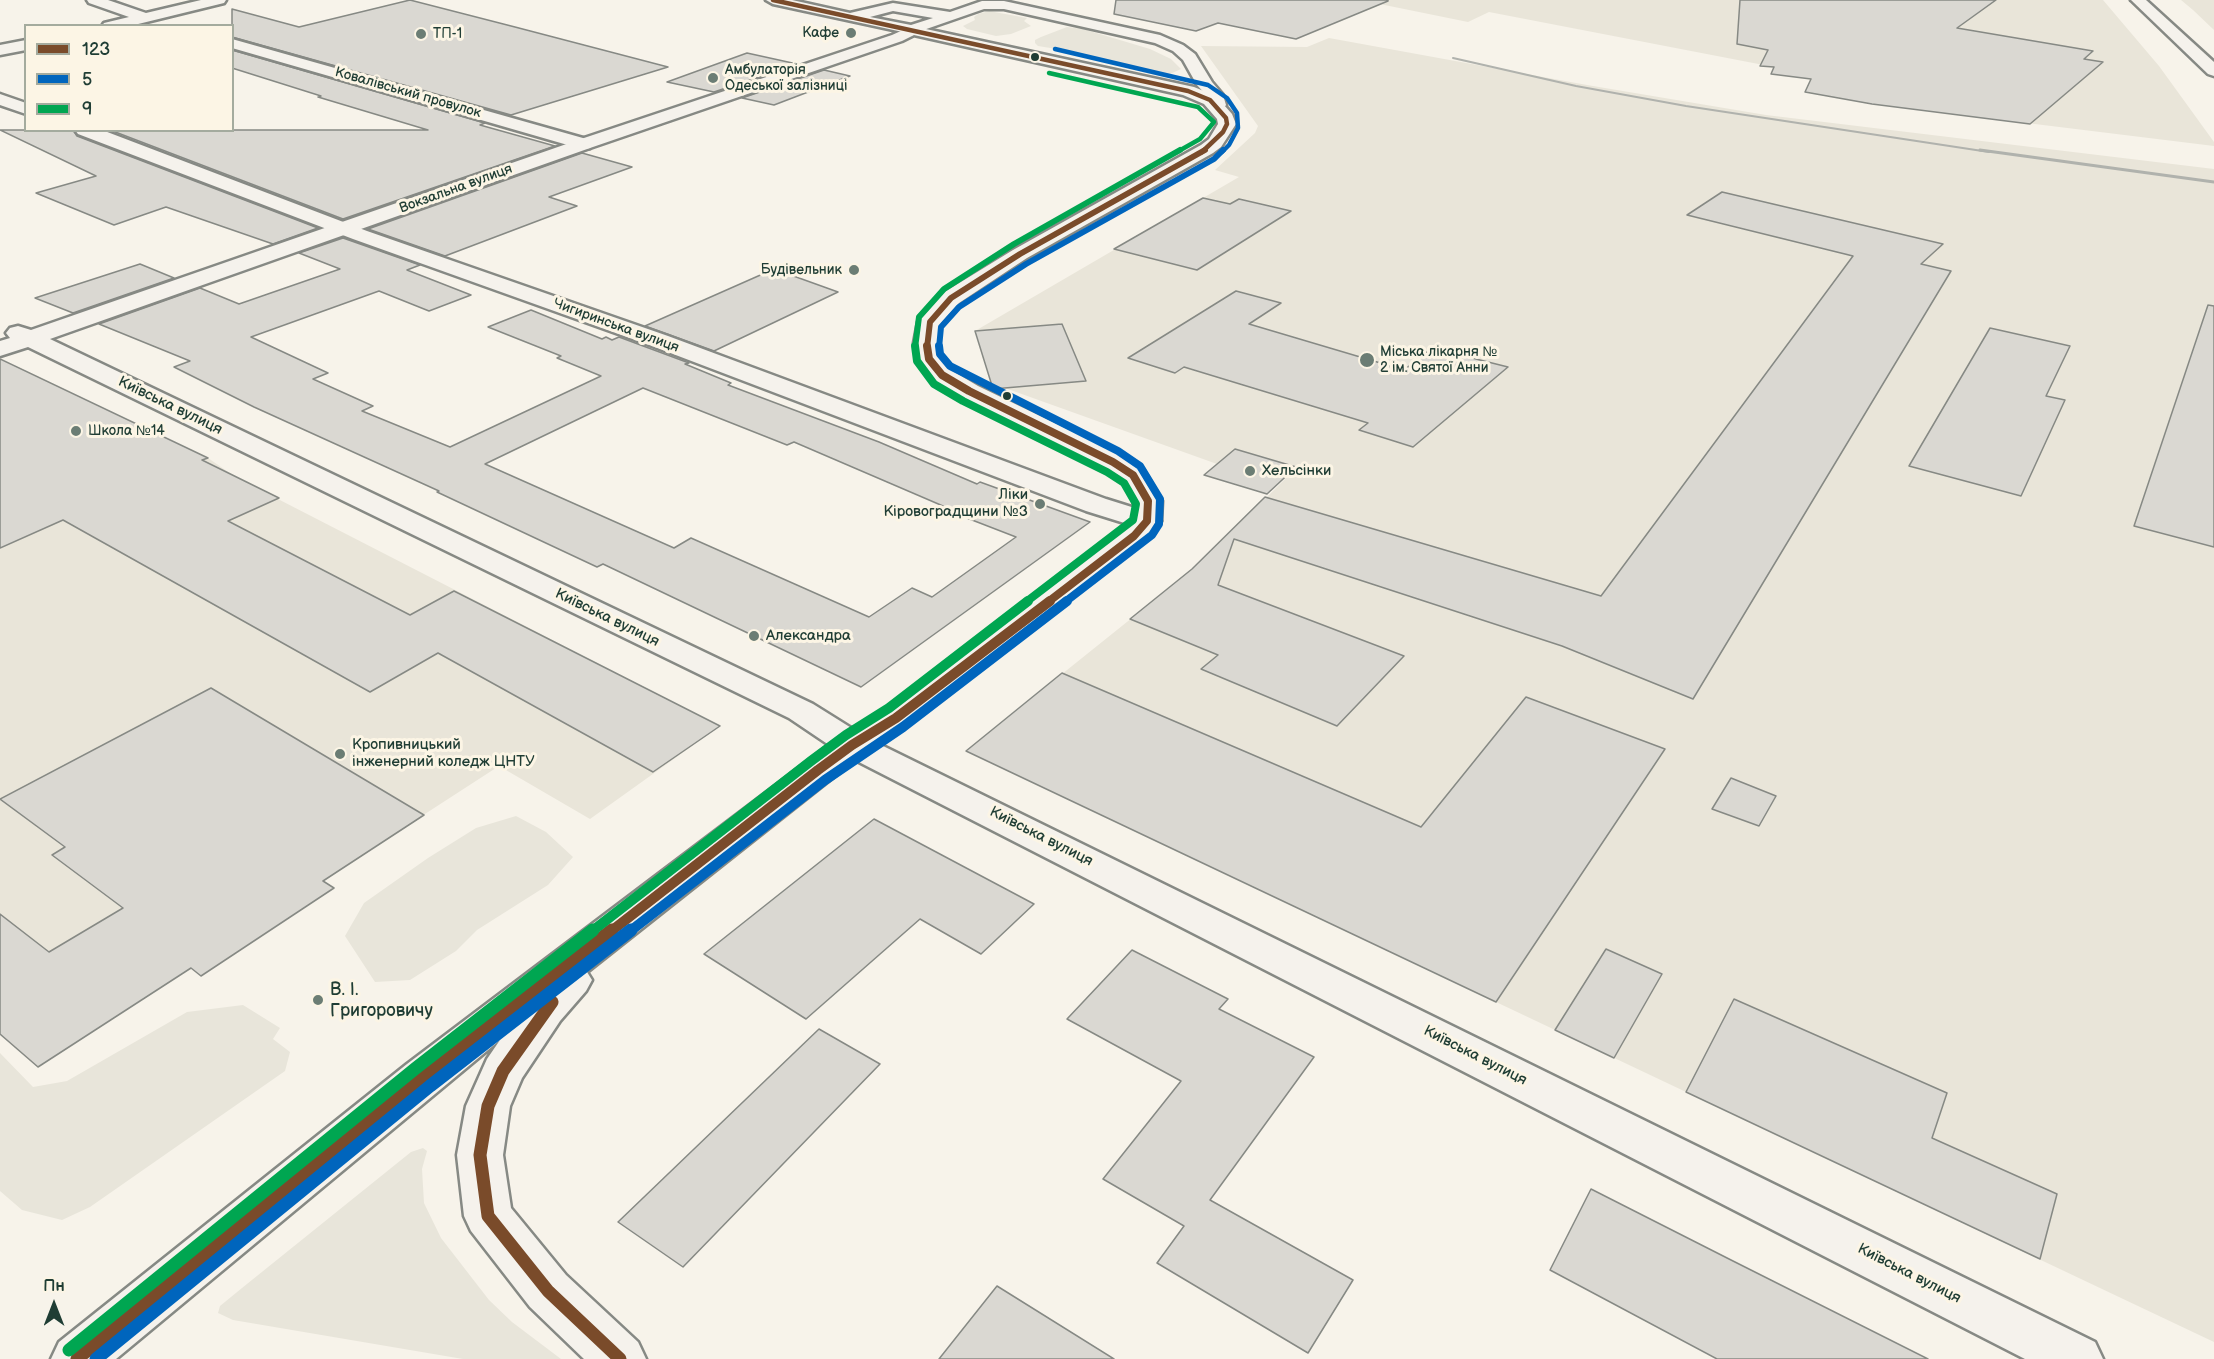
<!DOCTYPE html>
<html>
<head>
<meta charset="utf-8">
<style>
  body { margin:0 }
  #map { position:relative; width:2214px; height:1359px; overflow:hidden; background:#f7f3ea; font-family:"Balsamiq Sans",sans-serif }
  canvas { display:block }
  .legend { position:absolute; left:24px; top:24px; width:210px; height:108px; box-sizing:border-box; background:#fcf5e5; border:2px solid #a4ab9e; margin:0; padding:8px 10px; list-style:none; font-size:18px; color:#1f3d34 }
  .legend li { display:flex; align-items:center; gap:12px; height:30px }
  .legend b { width:30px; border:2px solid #a4ab9e }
  .north { position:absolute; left:24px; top:1275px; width:60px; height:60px; -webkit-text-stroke:4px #fcf5e5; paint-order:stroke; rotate:0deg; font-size:16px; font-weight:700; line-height:24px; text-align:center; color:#1f3d34 }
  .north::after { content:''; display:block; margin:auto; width:21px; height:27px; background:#1f3d34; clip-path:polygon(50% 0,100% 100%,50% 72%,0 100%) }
</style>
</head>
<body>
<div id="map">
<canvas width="2214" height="1359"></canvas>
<ul class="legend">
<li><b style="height:8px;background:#7a4b2a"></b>123</li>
<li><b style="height:8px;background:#0065bd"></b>5</li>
<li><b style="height:8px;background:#00a651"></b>9</li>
</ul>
<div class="north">Пн</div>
</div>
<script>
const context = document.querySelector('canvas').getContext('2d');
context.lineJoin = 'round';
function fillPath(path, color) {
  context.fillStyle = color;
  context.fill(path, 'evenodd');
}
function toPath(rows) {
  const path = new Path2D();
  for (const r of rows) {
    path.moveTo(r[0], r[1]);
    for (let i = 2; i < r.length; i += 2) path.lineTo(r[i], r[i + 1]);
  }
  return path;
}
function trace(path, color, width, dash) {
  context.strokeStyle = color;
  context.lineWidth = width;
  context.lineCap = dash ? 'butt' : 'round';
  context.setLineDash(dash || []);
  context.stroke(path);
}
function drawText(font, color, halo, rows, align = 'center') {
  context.font = font + ' "Balsamiq Sans",sans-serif';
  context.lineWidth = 6;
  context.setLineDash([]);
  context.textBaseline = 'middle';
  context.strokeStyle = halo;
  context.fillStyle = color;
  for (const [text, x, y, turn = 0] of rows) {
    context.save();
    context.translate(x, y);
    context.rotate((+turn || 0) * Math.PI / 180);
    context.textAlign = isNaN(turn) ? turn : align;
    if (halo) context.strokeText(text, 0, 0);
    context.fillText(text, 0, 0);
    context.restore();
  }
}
fillPath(toPath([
  [1360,0,2103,0,2159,66,2214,142,2214,146,1872,104,1805,92,1811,79,1774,67,1489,12,1468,22],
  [2181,0,2214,0,2214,30,2193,10],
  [1329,38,1587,85,1766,115,2214,169,2214,1342,966,751,1203,561,1296,468,1217,464,1005,388,993,389,975,331,1239,177,1215,170,1255,133,1258,126,1201,46,1307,47],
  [14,365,208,458,237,478,720,726,590,819,499,766,323,880,334,888,201,976,191,968,38,1067,0,1034,0,370]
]), '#e9e5d9');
fillPath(toPath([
  [989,11,1027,18,1024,21,1031,26,1011,34,996,36,967,29,963,26,975,20,974,17,978,14],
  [1067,27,1083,29,1150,49,1171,59,1181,69,1170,74,1159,74,1075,52,1038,46,1035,43,1035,40,1041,37],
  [516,816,546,832,573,857,548,885,477,930,456,951,410,980,375,982,345,936,364,903,428,858,476,828],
  [243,1005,280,1028,273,1039,290,1052,285,1071,90,1207,62,1220,22,1210,0,1191,0,1053,33,1087,67,1081,187,1012],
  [423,1148,427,1151,422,1169,424,1203,441,1238,489,1300,512,1322,561,1359,463,1359,233,1320,218,1313,220,1306,242,1288,411,1152]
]), '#e8e5da');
const building = toPath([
  [410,0,515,27,668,67,511,115,232,37,232,9,299,27,410,0],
  [1116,0,1388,0,1388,1,1296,39,1218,23,1196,31,1114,14,1116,0],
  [1740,0,1996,0,1957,28,2093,51,2084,59,2103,62,2030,124,1872,104,1805,92,1811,79,1771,74,1774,67,1760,66,1768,50,1737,44,1740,0],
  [232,50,485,123,480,125,555,146,343,219,110,130,428,130,318,97,321,96,232,68,232,50],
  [747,53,797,64,714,92,667,82,747,53],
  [824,70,850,76,774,105,742,98,824,70],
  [0,130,73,130,77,136,318,228,273,244,166,207,114,225,36,193,96,176,0,130],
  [582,153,632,167,549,197,577,206,445,256,368,229,582,153],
  [1722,192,1943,244,1921,264,1951,271,1693,699,1562,646,1234,539,1218,585,1404,656,1337,726,1201,669,1218,655,1130,619,1192,569,1265,497,1601,596,1853,256,1687,215,1722,192],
  [1203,198,1230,204,1239,199,1291,211,1197,270,1114,249,1203,198],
  [343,238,420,265,407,270,471,295,429,311,379,291,251,337,328,373,313,379,373,406,362,411,450,447,601,376,557,358,561,356,488,327,531,310,602,339,606,337,612,340,619,337,689,363,685,364,731,383,728,385,879,442,977,484,980,482,1090,522,861,687,603,564,597,567,437,492,439,491,254,407,174,367,190,361,99,324,200,288,239,304,340,269,299,253,343,238],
  [643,388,787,445,794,442,943,506,941,508,1016,537,932,597,912,588,869,617,691,538,674,548,485,464,643,388],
  [140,264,174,278,73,313,35,298,140,264],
  [774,269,838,292,714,351,645,326,774,269],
  [1236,291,1281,303,1249,324,1404,370,1432,348,1508,367,1413,447,1359,430,1368,423,1184,367,1175,373,1128,358,1236,291],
  [2208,305,2214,306,2214,547,2134,526,2208,305],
  [1062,324,1086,381,993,389,975,331,1062,324],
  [1990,328,2070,346,2046,396,2065,400,2021,496,1909,466,1990,328],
  [0,359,208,458,202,460,279,498,228,521,410,615,454,591,720,726,653,772,438,653,370,692,63,520,0,548,0,359],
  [1235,449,1296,467,1267,494,1204,475,1235,449],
  [1062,673,1421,827,1526,697,1665,749,1496,1002,966,751,1062,673],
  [211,688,424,815,323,881,334,888,201,976,191,968,38,1067,0,1034,0,914,49,952,123,908,52,855,65,847,0,799,211,688],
  [1731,778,1776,796,1759,826,1712,809,1731,778],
  [874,819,1034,904,981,954,920,919,806,1019,704,954,874,819],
  [1606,949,1662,974,1614,1058,1555,1030,1606,949],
  [1132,950,1228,999,1219,1009,1314,1057,1210,1200,1353,1280,1308,1353,1157,1263,1184,1226,1103,1179,1181,1081,1067,1019,1132,950],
  [1734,999,1947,1093,1932,1138,2057,1194,2040,1259,1686,1092,1734,999],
  [819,1029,880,1064,683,1267,618,1222,819,1029],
  [1591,1189,1733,1261,1928,1359,1717,1359,1550,1270,1591,1189],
  [997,1286,1114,1359,939,1359,997,1286]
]);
fillPath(building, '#dad8d2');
trace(building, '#868984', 1.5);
const minor = toPath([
  [87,0,108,0,146,13,201,0,226,0,224,3,130,26,102,26,104,23,129,17,89,3,87,0],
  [766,0,792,0,850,13,893,3,950,12,982,1,1004,1,1160,35,1183,45,1195,54,1212,82,1223,95,1226,105,1223,109,1217,110,1211,109,1207,96,1197,85,1183,60,1173,51,1155,43,1004,9,984,9,912,34,773,4,766,0],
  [893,11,933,18,911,25,870,17,893,11],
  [232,39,590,140,593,144,590,148,584,149,578,148,232,48,232,39],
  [26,40,26,50,0,55,0,45,26,40],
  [0,94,26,103,26,114,0,105,0,94],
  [75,130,102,130,367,231,668,336,1106,499,1157,515,1161,521,1157,527,1147,530,1086,511,652,346,353,239,78,134,75,130]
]);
const tertiary = toPath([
  [912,26,1194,87,1216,96,1232,114,1236,124,1221,147,1213,153,1027,258,959,303,941,323,938,343,941,358,951,370,978,386,1123,456,1143,469,1162,501,1161,521,1152,534,908,725,879,744,2095,1342,2103,1359,2025,1359,855,760,587,972,592,980,586,991,560,1021,522,1078,510,1106,503,1155,511,1208,566,1275,638,1342,646,1359,584,1359,530,1307,471,1231,464,1216,457,1155,466,1106,487,1059,500,1040,116,1359,51,1359,59,1342,407,1064,829,745,789,718,28,347,0,356,0,341,10,338,6,333,10,328,18,326,31,330,578,140,892,35,912,26],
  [914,35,1183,95,1204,104,1217,119,1218,124,1209,139,1201,145,1013,250,943,293,918,322,914,343,917,359,933,380,960,396,1103,468,1122,480,1134,501,1133,521,884,711,853,729,813,704,50,339,590,148,902,41,914,35]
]);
const secondary = toPath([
  [2131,0,2146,0,2214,62,2214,76,2208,74,2131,0]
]);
trace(minor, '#868984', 5);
trace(tertiary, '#868984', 5);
trace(secondary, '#868984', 5);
fillPath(minor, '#f5f2ec');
fillPath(tertiary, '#f5f2ec');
fillPath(secondary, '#f5f2ec');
trace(toPath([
  [1453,58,1576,86,1686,106,1989,152]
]), '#b0b2ad', 2);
trace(toPath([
  [1980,150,2214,182]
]), '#b0b2ad', 3);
trace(toPath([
  [773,0,1188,91,1210,100,1226,118,1227,124,1223,132,1202,152]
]), '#7a4b2a', 4.5);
trace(toPath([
  [927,348,930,322,951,298,1020,254,1205,150]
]), '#7a4b2a', 6);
trace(toPath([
  [927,346,929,359,942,375,969,391,1113,462,1133,475,1148,501,1147,521,1134,536,1048,602]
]), '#7a4b2a', 8);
trace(toPath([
  [610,932,818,770,852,745,896,718,1050,601]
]), '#7a4b2a', 10);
trace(toPath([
  [552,1002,503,1071,488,1106,480,1155,488,1216,548,1291,620,1359],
  [77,1359,423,1077,612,930]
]), '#7a4b2a', 13);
trace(toPath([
  [1055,49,1208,85,1227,98,1237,113,1238,128,1229,145,1222,152]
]), '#0065bd', 4.5);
trace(toPath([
  [939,348,941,327,959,307,1026,264,1214,159,1223,150]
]), '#0065bd', 6);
trace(toPath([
  [939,346,940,354,950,366,1118,451,1140,466,1160,499,1159,524,1152,535,1065,602]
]), '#0065bd', 8);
trace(toPath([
  [629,932,825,780,903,727,1067,601]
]), '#0065bd', 10);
trace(toPath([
  [96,1359,430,1086,631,930]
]), '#0065bd', 13);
trace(toPath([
  [1049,73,1198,107,1214,122,1200,139,1177,152]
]), '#00a651', 4.5);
trace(toPath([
  [915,348,919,317,944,289,1014,244,1180,150]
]), '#00a651', 6);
trace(toPath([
  [915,346,917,361,934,384,963,401,1107,472,1124,483,1136,504,1133,520,1026,602]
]), '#00a651', 8);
trace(toPath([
  [591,932,811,761,846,735,889,708,1028,601]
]), '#00a651', 10);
trace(toPath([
  [69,1350,416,1068,593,930]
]), '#00a651', 13);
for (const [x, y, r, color] of [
  [851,33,6,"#6b7d74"],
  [421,34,6,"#6b7d74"],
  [1035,57,5,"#1f3d34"],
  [713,78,6,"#6b7d74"],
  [854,270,6,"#6b7d74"],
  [1367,360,8,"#6b7d74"],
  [1007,396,5,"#1f3d34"],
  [76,431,6,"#6b7d74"],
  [1250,471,6,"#6b7d74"],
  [1040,504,6,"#6b7d74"],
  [754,636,6,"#6b7d74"],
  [340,754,6,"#6b7d74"],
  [318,1000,6,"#6b7d74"]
]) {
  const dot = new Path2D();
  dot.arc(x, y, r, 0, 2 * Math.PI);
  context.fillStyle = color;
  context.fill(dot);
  trace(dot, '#fcf5e5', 2);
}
drawText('14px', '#1f3d34', '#fcf5e5', [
  ["Кафе",839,33,"right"],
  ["ТП-1",433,34],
  ["Амбулаторія",725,70],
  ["Одеської залізниці",725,86],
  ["Будівельник",842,270,"right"],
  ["Міська лікарня №",1380,352],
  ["2 ім. Святої Анни",1380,368],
  ["Школа №14",88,431]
], 'left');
drawText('14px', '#1f3d34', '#fcf5e5', [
  ["Ковалівський провулок",408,93,16],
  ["Вокзальна вулиця",456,189,-20],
  ["Чигиринська вулиця",616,326,20]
]);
drawText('15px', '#1f3d34', '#fcf5e5', [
  ["Київська вулиця",170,406,26],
  ["Київська вулиця",607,618,26],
  ["Київська вулиця",1041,837,27],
  ["Київська вулиця",1475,1056,27],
  ["Київська вулиця",1909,1274,27]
]);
drawText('15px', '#1f3d34', '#fcf5e5', [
  ["Хельсінки",1262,471],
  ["Ліки",1028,495,"right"],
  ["Кіровоградщини №3",1028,512,"right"],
  ["Александра",766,636],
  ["Кропивницький",352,745],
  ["інженерний коледж ЦНТУ",352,762]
], 'left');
drawText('18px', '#1f3d34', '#fcf5e5', [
  ["В. І.",330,990],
  ["Григоровичу",330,1011]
], 'left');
</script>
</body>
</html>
